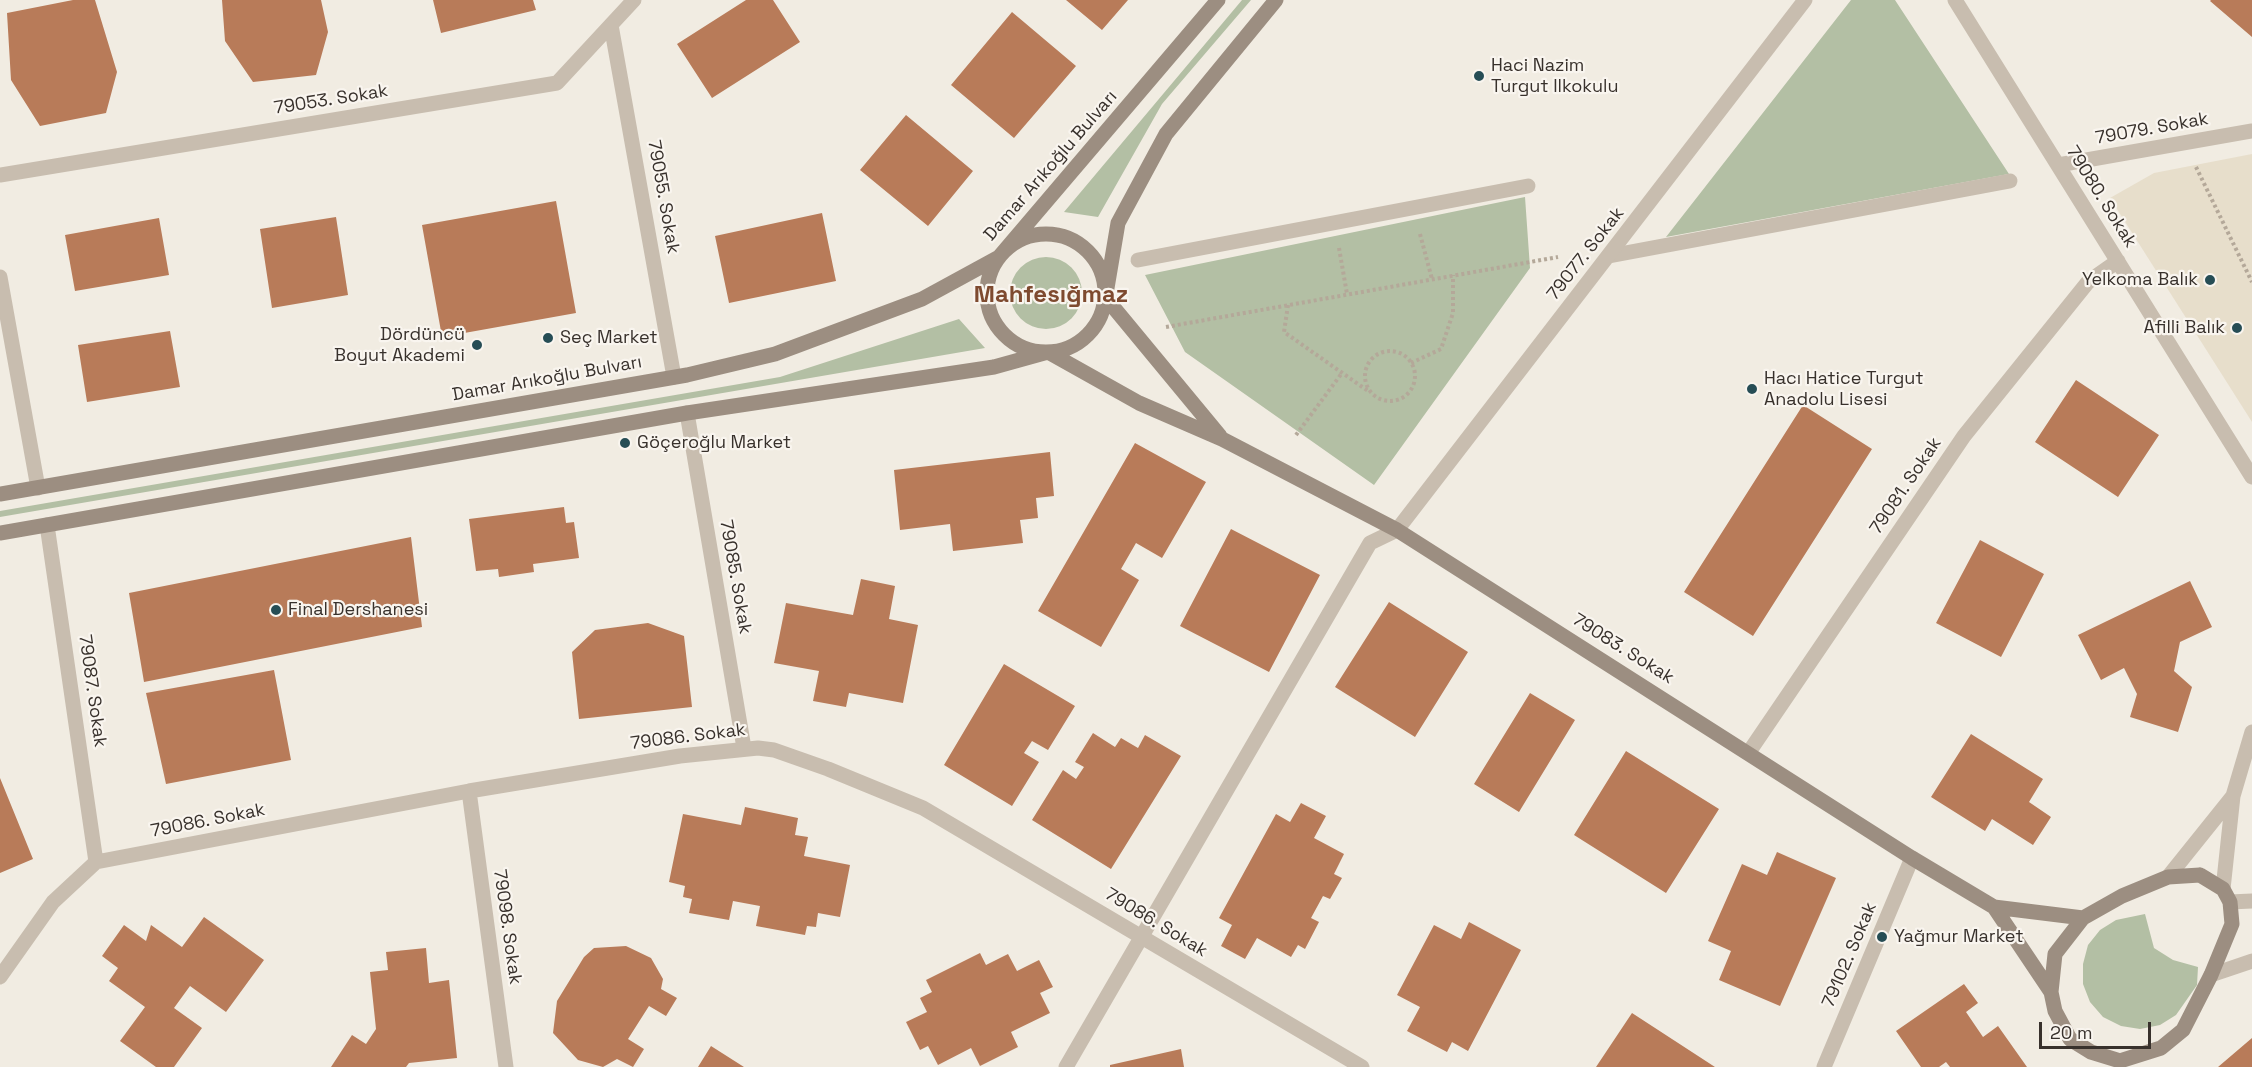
<!DOCTYPE html>
<html>
<head>
<meta charset="utf-8">
<style>
  body { margin:0 }
  #map { position:relative; width:2252px; height:1067px; overflow:hidden; background:#f1ece2; font-family:"Space Grotesk",sans-serif }
  canvas { display:block }
  .scale { position:absolute; left:2039px; top:1022px; width:112px; height:27px; box-sizing:border-box; border:3px solid #38312c; border-top:0; padding-left:8px; font-size:18px; line-height:21px; white-space:nowrap; color:#38312c; -webkit-text-stroke:4px #f9f5ef; paint-order:stroke }
</style>
</head>
<body>
<div id="map">
<canvas width="2252" height="1067"></canvas>
<div class="scale">20 m</div>
</div>
<script>
const context = document.querySelector('canvas').getContext('2d');
context.lineJoin = 'round';
function fillPath(path, color) {
  context.fillStyle = color;
  context.fill(path, 'evenodd');
}
function toPath(rows) {
  const path = new Path2D();
  for (const r of rows) {
    if (r.length === 3) {
      path.moveTo(r[0] + r[2], r[1]);
      path.arc(r[0], r[1], r[2], 0, 2 * Math.PI);
      continue;
    }
    path.moveTo(r[0], r[1]);
    for (let i = 2; i < r.length; i += 2) path.lineTo(r[i], r[i + 1]);
  }
  return path;
}
function trace(path, color, width, dash) {
  context.strokeStyle = color;
  context.lineWidth = width;
  context.lineCap = dash ? 'butt' : 'round';
  context.setLineDash(dash || []);
  context.stroke(path);
}
function drawText(font, color, halo, rows, align = 'center') {
  context.font = font + ' "Space Grotesk",sans-serif';
  context.lineWidth = 4.5;
  context.setLineDash([]);
  context.textBaseline = 'middle';
  context.strokeStyle = halo;
  context.fillStyle = color;
  for (const [text, x, y, turn = 0] of rows) {
    context.save();
    context.translate(x, y);
    context.rotate((+turn || 0) * Math.PI / 180);
    context.textAlign = isNaN(turn) ? turn : align;
    if (halo) context.strokeText(text, 0, 0);
    context.fillText(text, 0, 0);
    context.restore();
  }
}
fillPath(toPath([
  [1242,0,1251,0,1162,104,1098,217,1064,212],
  [1851,0,1895,0,2009,174,1666,237],
  [1525,197,1530,268,1374,485,1185,352,1145,275],
  [1046,293,36],
  [959,319,985,348,0,517,0,511,780,377],
  [2145,914,2154,948,2173,960,2198,967,2197,985,2176,1015,2160,1025,2140,1029,2121,1026,2103,1017,2090,1002,2083,984,2083,964,2088,945,2100,930,2116,920]
]), '#b3bfa4');
fillPath(toPath([
  [2252,154,2252,422,2110,198,2154,173]
]), '#e7decb');
fillPath(toPath([
  [73,0,95,0,117,72,106,113,40,126,11,80,7,13],
  [222,0,321,0,328,32,316,75,253,82,225,41],
  [433,0,533,0,536,10,441,33],
  [746,0,773,0,800,42,712,98,677,44],
  [1066,0,1128,0,1102,30],
  [2211,0,2252,0,2252,37,2210,1],
  [1012,12,1076,66,1014,138,951,85],
  [906,115,973,171,928,226,860,170],
  [556,201,576,313,442,337,422,225],
  [822,213,836,281,729,303,715,236],
  [336,217,348,295,272,308,260,229],
  [159,218,169,275,75,291,65,235],
  [170,331,180,387,87,402,78,345],
  [2076,380,2159,435,2118,497,2035,442],
  [1803,405,1872,449,1753,636,1684,592],
  [1135,443,1206,482,1162,558,1136,543,1121,569,1139,580,1101,647,1038,611],
  [1050,452,1054,496,1036,498,1038,518,1020,520,1023,543,953,551,950,524,900,530,894,470],
  [564,507,566,523,574,522,579,558,533,564,534,572,499,577,498,569,476,571,469,519],
  [1231,529,1320,575,1269,672,1180,626],
  [411,537,422,627,144,682,129,593],
  [1980,540,2044,574,2001,657,1936,623],
  [861,579,895,586,889,619,918,625,903,703,849,693,846,707,813,701,819,671,774,663,786,603,853,615],
  [2190,581,2212,627,2180,642,2174,671,2192,687,2178,732,2130,717,2137,694,2124,668,2101,680,2078,635],
  [1389,602,1468,652,1415,737,1335,687],
  [648,623,684,636,692,707,579,719,572,652,595,630],
  [1004,664,1075,706,1048,750,1032,741,1024,753,1039,762,1012,806,944,765],
  [274,670,291,760,166,784,146,693],
  [1530,693,1575,720,1519,812,1474,784],
  [1093,733,1115,747,1121,738,1138,748,1145,735,1181,756,1111,869,1032,820,1063,770,1076,779,1084,767,1075,762],
  [1971,734,2043,779,2029,802,2051,817,2033,845,1992,819,1985,831,1931,797],
  [1626,751,1719,809,1666,893,1574,835],
  [0,778,33,859,0,873],
  [1301,803,1326,816,1314,838,1344,854,1334,874,1342,878,1330,899,1323,896,1311,918,1319,922,1305,949,1298,945,1291,957,1257,938,1245,959,1221,946,1232,925,1219,918,1276,814,1290,822],
  [745,807,798,818,795,835,808,837,804,856,850,865,840,917,818,913,816,927,807,926,805,935,756,926,760,906,733,901,729,920,689,913,692,899,683,897,685,886,669,882,683,814,741,825],
  [1777,852,1836,878,1780,1006,1719,980,1731,951,1708,941,1742,864,1767,875],
  [204,917,264,960,226,1012,190,986,174,1008,202,1028,174,1067,156,1067,120,1041,145,1007,109,981,118,968,102,956,124,925,146,941,151,925,182,947],
  [1469,922,1521,950,1468,1051,1452,1042,1447,1052,1407,1031,1420,1007,1397,995,1434,925,1461,939],
  [626,946,651,958,663,979,661,989,677,998,666,1016,649,1006,628,1039,644,1049,633,1067,617,1059,603,1067,578,1060,553,1033,557,1001,584,957,594,948],
  [426,948,429,983,449,980,457,1058,409,1063,406,1067,331,1067,352,1035,366,1044,376,1029,370,972,388,970,386,952],
  [980,953,986,965,1008,954,1017,971,1039,960,1053,987,1040,993,1050,1013,1011,1032,1018,1047,980,1066,971,1048,938,1065,928,1046,920,1050,906,1022,927,1012,920,998,932,992,926,980],
  [1964,984,1978,1003,1966,1012,1983,1037,1998,1026,2027,1067,1950,1067,1946,1062,1939,1067,1921,1067,1896,1031],
  [1632,1013,1715,1067,1596,1067],
  [2252,1038,2252,1067,2218,1067],
  [711,1046,744,1067,698,1067],
  [1181,1049,1184,1067,1110,1067,1110,1065]
]), '#b87b59');
trace(toPath([
  [2196,167,2252,282],
  [1420,234,1432,279],
  [1339,248,1347,294],
  [1288,305,1284,332,1368,391],
  [1166,327,1558,257],
  [1390,376,25],
  [1411,363,1441,349,1453,313,1453,275],
  [1296,435,1342,373]
]), '#b4a899', 4, [3, 3]);
trace(toPath([
  [1609,256,2010,181]
]), '#c8bdaf', 15);
trace(toPath([
  [1138,260,1528,186]
]), '#c8bdaf', 15);
trace(toPath([
  [1955,0,2252,477],
  [611,25,674,377],
  [2058,165,2252,131],
  [0,175,557,83,634,0],
  [0,277,38,488],
  [687,413,744,748],
  [47,525,96,862],
  [1749,752,1964,436,2088,282,2118,261],
  [469,791,506,1067],
  [2168,877,2233,796],
  [2223,889,2233,796,2252,732],
  [2230,902,2252,901],
  [2211,975,2252,961],
  [0,977,53,902,96,862,469,791,680,756,758,748,774,750,828,769,923,808,1362,1067],
  [1066,1067,1370,543,1397,530,1805,0],
  [1824,1067,1912,858]
]), '#c8bdaf', 15);
trace(toPath([
  [1046,293,59],
  [1107,288,1118,223,1166,134,1276,0],
  [1105,297,1220,436],
  [1048,352,1139,403,1222,439,1397,530,1912,858,1994,907,2083,918],
  [0,494,687,375,775,354,922,299,999,257,1218,0],
  [0,533,687,413,994,367,1048,352],
  [2200,875,2223,889,2230,902,2232,924,2211,975,2183,1030,2161,1048,2120,1061,2091,1052,2070,1039,2055,1011,2051,992,2055,954,2083,918,2122,896,2168,877,2200,875],
  [1994,907,2051,992]
]), '#9c8e81', 15);
for (const [x, y, r, color] of [
  [1479,76,6,"#264d55"],
  [2210,280,6,"#264d55"],
  [2237,328,6,"#264d55"],
  [548,338,6,"#264d55"],
  [477,345,6,"#264d55"],
  [1752,389,6,"#264d55"],
  [625,443,6,"#264d55"],
  [276,610,6,"#264d55"],
  [1882,937,6,"#264d55"]
]) {
  const dot = new Path2D();
  dot.arc(x, y, r, 0, 2 * Math.PI);
  context.fillStyle = color;
  context.fill(dot);
  trace(dot, '#f9f5ef', 2);
}
drawText('18px', '#38312c', '#f9f5ef', [
  ["Haci Nazim",1491,66],
  ["Turgut Ilkokulu",1491,87],
  ["Yelkoma Balık",2198,280,"right"],
  ["Afilli Balık",2225,328,"right"],
  ["Dördüncü",465,335,"right"],
  ["Boyut Akademi",465,356,"right"],
  ["Seç Market",560,338],
  ["Hacı Hatice Turgut",1764,379],
  ["Anadolu Lisesi",1764,400],
  ["Göçeroğlu Market",637,443],
  ["Final Dershanesi",288,610],
  ["Yağmur Market",1894,937]
], 'left');
drawText('18px', '#38312c', '#f9f5ef', [
  ["79053. Sokak",331,100,-9],
  ["79079. Sokak",2152,129,-10],
  ["Damar Arıkoğlu Bulvarı",1051,166,-49],
  ["79055. Sokak",663,197,80],
  ["79080. Sokak",2101,197,58],
  ["79077. Sokak",1586,254,-52],
  ["Damar Arıkoğlu Bulvarı",547,379,-10],
  ["79081. Sokak",1906,486,-56],
  ["79085. Sokak",735,577,80],
  ["79083. Sokak",1623,649,32],
  ["79087. Sokak",92,691,82],
  ["79086. Sokak",688,737,-7],
  ["79086. Sokak",208,821,-11],
  ["79086. Sokak",1156,923,31],
  ["79098. Sokak",507,927,82],
  ["79102. Sokak",1850,955,-67]
]);
drawText('bold 24px', '#7e4a2f', '#f9f5ef', [
  ["Mahfesığmaz",1051,295]
]);
</script>
</body>
</html>
